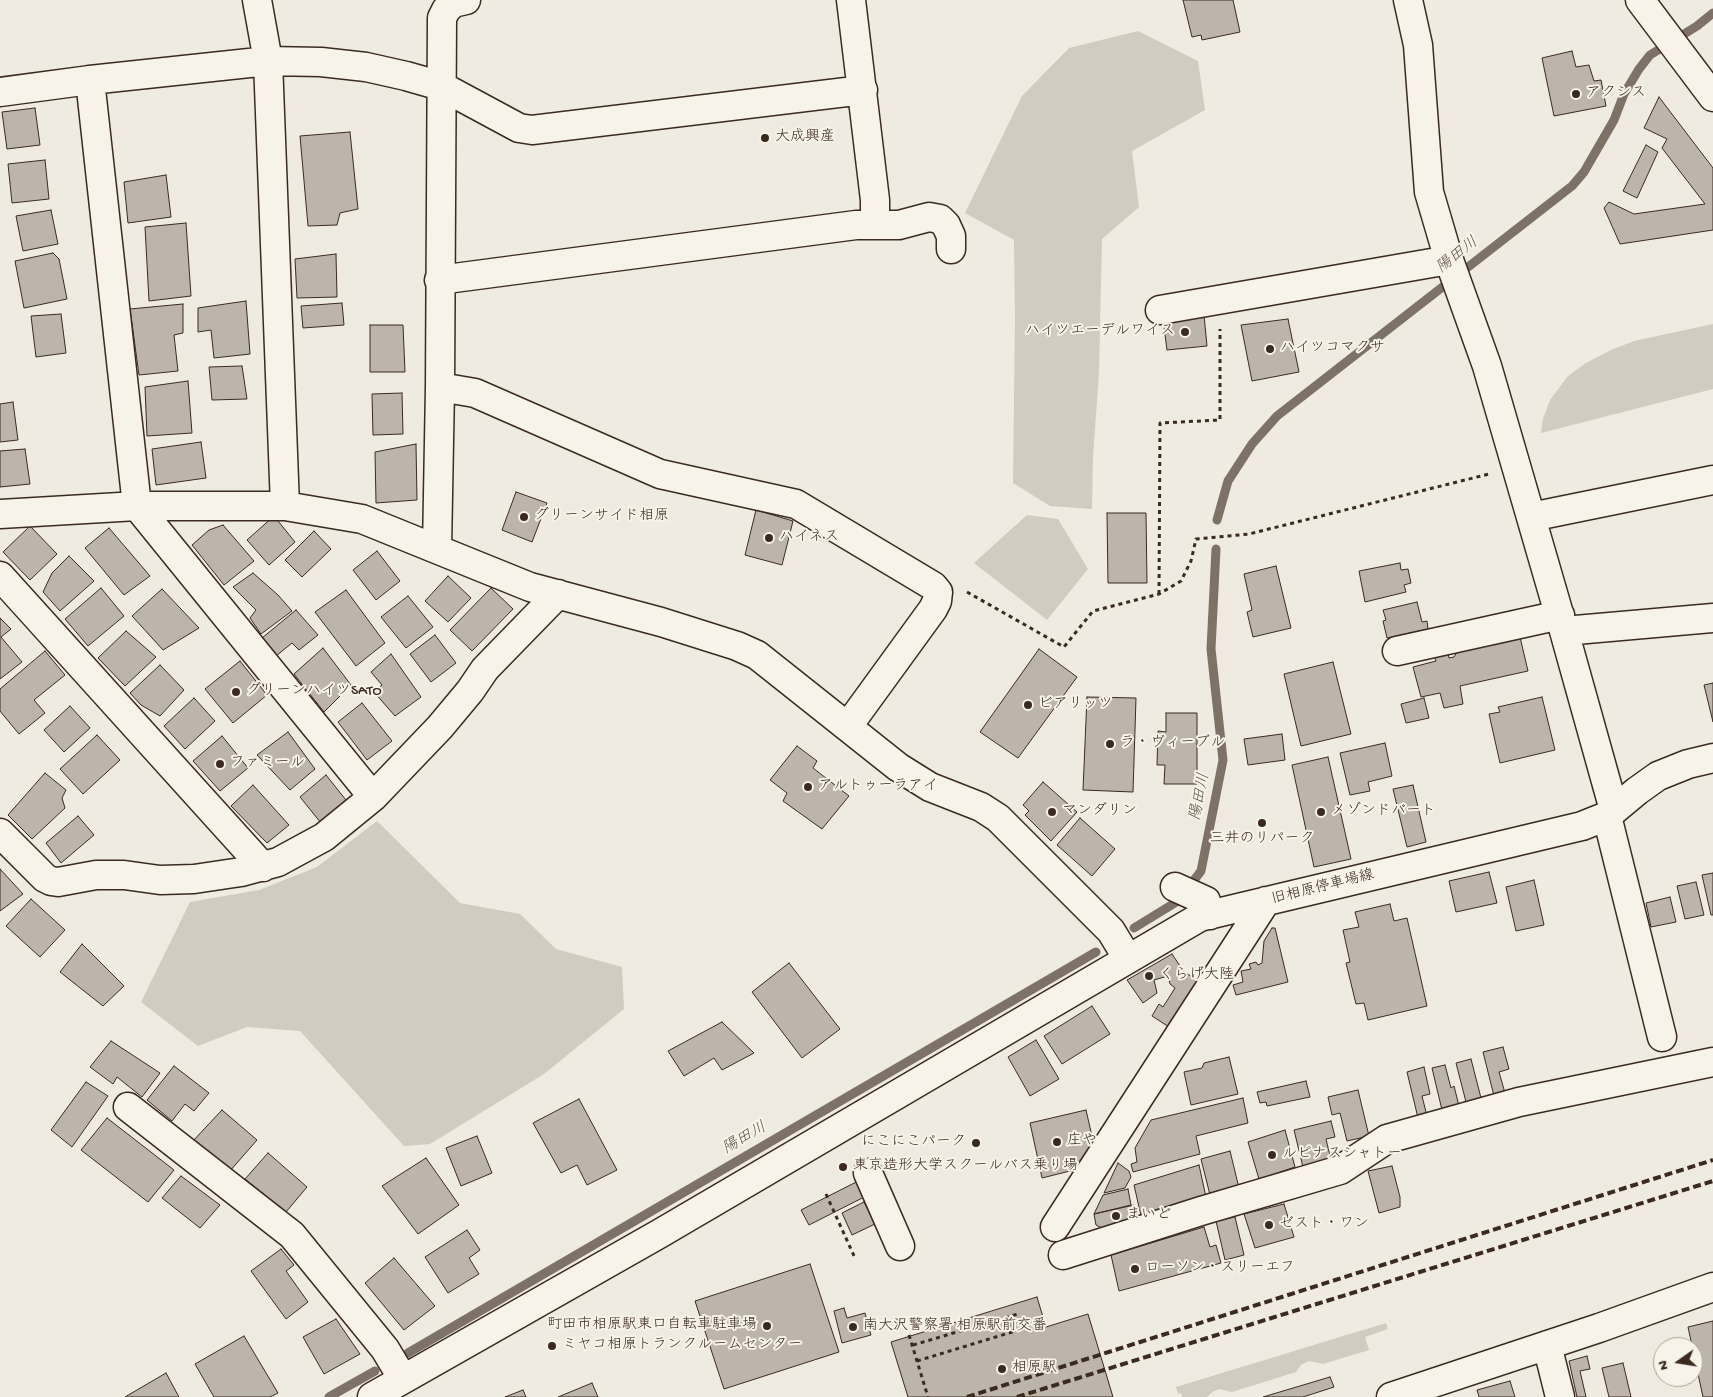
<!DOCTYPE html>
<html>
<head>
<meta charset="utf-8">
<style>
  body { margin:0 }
  #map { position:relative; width:1713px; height:1397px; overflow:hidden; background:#efebe0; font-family:"Gochi Hand",sans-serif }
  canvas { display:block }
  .north { position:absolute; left:1653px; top:1337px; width:50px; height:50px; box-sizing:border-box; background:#f7f3e8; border:1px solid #aca397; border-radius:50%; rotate:257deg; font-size:14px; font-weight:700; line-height:20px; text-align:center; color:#3b2a1e }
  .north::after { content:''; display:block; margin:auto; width:18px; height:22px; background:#3b2a1e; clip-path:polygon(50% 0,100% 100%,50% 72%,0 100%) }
</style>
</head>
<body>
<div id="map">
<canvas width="1713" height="1397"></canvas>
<div class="north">N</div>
</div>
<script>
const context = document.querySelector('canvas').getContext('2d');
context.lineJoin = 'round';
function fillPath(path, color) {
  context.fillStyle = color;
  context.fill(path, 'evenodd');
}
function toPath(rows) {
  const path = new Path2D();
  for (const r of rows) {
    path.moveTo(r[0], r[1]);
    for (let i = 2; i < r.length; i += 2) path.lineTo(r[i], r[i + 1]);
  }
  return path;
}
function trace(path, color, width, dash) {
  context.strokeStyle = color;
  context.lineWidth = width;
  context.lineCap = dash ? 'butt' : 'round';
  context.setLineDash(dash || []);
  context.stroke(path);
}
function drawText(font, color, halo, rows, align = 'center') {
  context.font = font + ' "Gochi Hand","Klee One",sans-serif';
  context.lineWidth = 4;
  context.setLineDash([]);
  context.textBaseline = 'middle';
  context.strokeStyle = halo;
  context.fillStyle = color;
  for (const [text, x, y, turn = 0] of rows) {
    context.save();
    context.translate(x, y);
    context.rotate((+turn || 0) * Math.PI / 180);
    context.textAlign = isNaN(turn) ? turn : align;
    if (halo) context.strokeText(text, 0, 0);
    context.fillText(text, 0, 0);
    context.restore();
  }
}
fillPath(toPath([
  [1138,31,1198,61,1205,110,1132,151,1139,207,1102,239,1099,372,1093,457,1092,509,1050,506,1013,483,1015,318,1014,240,965,213,1022,96,1069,48],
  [1713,324,1713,389,1541,433,1543,419,1550,400,1568,376,1586,363,1611,350,1634,341],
  [1027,515,1058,519,1088,569,1047,620,974,563],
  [377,821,460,903,520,914,556,949,622,967,624,1009,544,1074,430,1144,404,1146,300,1031,247,1027,198,1046,141,1002,190,902,259,890,317,867],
  [1386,1323,1388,1329,1365,1337,1369,1350,1323,1364,1309,1361,1301,1365,1296,1372,1232,1392,1220,1389,1212,1392,1207,1397,1182,1397,1181,1393,1178,1394,1176,1387]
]), '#d1cbc0');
trace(toPath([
  [1217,520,1228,481,1252,444,1277,416,1572,186,1584,172,1614,120,1624,94,1639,69,1650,55,1697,26,1713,13],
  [1134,928,1178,901,1201,871,1223,760,1211,649,1216,549],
  [408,1353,1096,952],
  [329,1397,375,1371]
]), '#7e7266', 9);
const building = toPath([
  [1183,0,1233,0,1240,32,1202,40,1201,35,1192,37,1183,0],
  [1572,51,1576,67,1589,65,1594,81,1601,80,1606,106,1554,116,1542,58,1572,51],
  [1659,97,1713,168,1713,230,1620,244,1604,208,1609,202,1634,214,1705,204,1662,148,1667,139,1644,128,1659,97],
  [35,108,40,145,7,149,2,112,35,108],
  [350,132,358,209,340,213,337,225,308,226,300,136,350,132],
  [1646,145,1658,152,1637,198,1623,191,1646,145],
  [45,160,49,199,12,203,8,164,45,160],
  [166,175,171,217,128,223,124,182,166,175],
  [51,210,58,244,23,251,16,216,51,210],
  [186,223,191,296,149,301,145,227,186,223],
  [53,253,59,259,67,299,24,308,15,261,53,253],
  [336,254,337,297,297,298,295,259,336,254],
  [246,301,250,354,214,358,211,330,198,332,198,308,246,301],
  [342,303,344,325,303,328,301,306,342,303],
  [183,304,183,333,174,335,178,371,139,375,130,309,183,304],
  [61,314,66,353,36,357,31,316,61,314],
  [1204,315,1207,346,1167,350,1163,319,1204,315],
  [1288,319,1299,372,1252,381,1241,325,1288,319],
  [370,325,403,325,405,372,370,372,370,325],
  [242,366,247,399,212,400,209,367,242,366],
  [188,381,192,433,147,436,145,387,188,381],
  [402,393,403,434,373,435,372,394,402,393],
  [13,402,18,440,0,442,0,404,13,402],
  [201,442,206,478,156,485,152,449,201,442],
  [416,444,417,500,376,503,375,452,416,444],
  [25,449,30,484,0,487,0,451,25,449],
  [516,492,547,503,532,542,502,530,516,492],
  [756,510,793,521,782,565,745,555,756,510],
  [1107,513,1146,513,1147,583,1108,583,1107,513],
  [274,516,295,542,269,565,247,540,274,516],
  [223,525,254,561,224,585,192,545,209,530,223,525],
  [30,526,57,554,30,580,3,552,30,526],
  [109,528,150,576,124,595,85,548,109,528],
  [314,531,331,549,302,577,285,560,314,531],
  [377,551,400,581,376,600,353,570,377,551],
  [69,556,94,581,60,611,43,592,52,573,69,556],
  [1400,563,1401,570,1408,569,1411,583,1404,585,1406,592,1365,602,1359,571,1400,563],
  [1276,566,1291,628,1253,637,1247,612,1252,610,1244,574,1276,566],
  [253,573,278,595,292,611,261,634,250,618,256,610,233,587,253,573],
  [448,576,471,598,448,622,425,601,448,576],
  [101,588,124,616,88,646,65,619,101,588],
  [491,588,513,609,472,651,450,630,491,588],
  [162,589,199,628,163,650,132,616,162,589],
  [346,590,385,643,356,666,315,612,346,590],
  [408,596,433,627,406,648,381,617,408,596],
  [1417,602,1422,622,1427,621,1428,629,1387,638,1383,621,1386,620,1383,610,1417,602],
  [296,610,318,635,299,650,292,643,276,656,262,638,296,610],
  [0,618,11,629,1,637,22,662,0,679,0,618],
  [126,631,156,657,125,686,98,658,126,631],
  [435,635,456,663,431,682,410,654,435,635],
  [1520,637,1528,671,1460,686,1463,704,1444,708,1440,693,1421,697,1413,667,1436,661,1434,656,1448,653,1449,658,1454,657,1457,652,1520,637],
  [323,648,351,685,324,712,294,674,323,648],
  [1039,649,1077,677,1018,758,980,732,1039,649],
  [45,651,65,675,34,700,45,713,19,734,0,711,0,689,45,651],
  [391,654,421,697,395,716,374,692,382,685,371,672,391,654],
  [240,661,267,695,233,723,205,689,240,661],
  [1333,662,1351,734,1301,746,1284,674,1333,662],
  [160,665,184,690,160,716,141,705,130,693,160,665],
  [1713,683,1713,722,1704,685,1713,683],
  [1087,697,1136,698,1133,792,1083,790,1087,697],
  [1542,697,1555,750,1500,763,1489,714,1500,712,1498,707,1542,697],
  [194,698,215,721,185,749,164,726,194,698],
  [1424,698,1429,718,1406,723,1401,704,1424,698],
  [362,703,392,741,367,760,338,722,362,703],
  [70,706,90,728,64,752,44,730,70,706],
  [1166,713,1197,713,1197,784,1164,784,1165,765,1157,765,1158,731,1166,732,1166,713],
  [288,732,315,769,290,790,257,755,288,732],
  [1282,734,1285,760,1248,765,1244,739,1282,734],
  [97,735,120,760,83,794,60,769,97,735],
  [222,736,248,768,220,791,193,761,222,736],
  [1385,743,1392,776,1368,782,1370,791,1350,795,1340,753,1385,743],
  [797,746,817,761,813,768,849,796,822,829,783,801,787,793,770,780,797,746],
  [1328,757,1351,859,1314,867,1292,765,1328,757],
  [45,773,66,790,62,798,65,808,32,839,8,815,45,773],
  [326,775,346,800,321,823,300,797,326,775],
  [1043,782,1077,812,1051,841,1025,815,1029,811,1023,805,1043,782],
  [253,785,289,825,267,843,231,806,253,785],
  [1413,785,1426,842,1407,847,1393,789,1413,785],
  [78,816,94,835,61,863,46,843,78,816],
  [1080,818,1115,849,1092,876,1057,845,1080,818],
  [0,869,23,894,0,911,0,869],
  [1489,872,1497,903,1456,912,1449,881,1489,872],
  [1713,873,1713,915,1711,915,1702,875,1713,873],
  [1534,880,1544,925,1516,931,1506,887,1534,880],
  [1696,882,1704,915,1685,919,1677,886,1696,882],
  [1670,897,1676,922,1651,927,1646,903,1670,897],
  [31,899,65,930,40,957,6,926,31,899],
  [1390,904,1394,921,1407,918,1427,1006,1368,1020,1364,1003,1356,1004,1346,963,1350,962,1343,930,1359,927,1355,912,1390,904],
  [1272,928,1275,928,1288,982,1236,995,1233,985,1243,982,1241,971,1251,969,1249,964,1256,962,1258,965,1262,963,1264,941,1272,928],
  [82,944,124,986,103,1006,60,972,82,944],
  [1172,954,1184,972,1199,981,1169,1027,1152,1016,1159,1004,1163,1007,1175,988,1170,984,1168,976,1154,980,1157,993,1143,1003,1127,980,1172,954],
  [789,963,840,1029,802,1058,752,992,789,963],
  [1092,1006,1110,1034,1062,1064,1044,1036,1092,1006],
  [722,1022,754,1053,722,1070,714,1058,684,1076,668,1051,722,1022],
  [1036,1040,1059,1079,1030,1096,1008,1057,1036,1040],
  [111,1041,160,1073,142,1097,117,1077,113,1084,90,1067,111,1041],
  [1503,1047,1509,1069,1499,1072,1505,1093,1494,1096,1483,1052,1503,1047],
  [1229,1057,1238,1094,1191,1105,1184,1072,1202,1068,1204,1063,1229,1057],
  [1471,1059,1481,1098,1466,1102,1456,1063,1471,1059],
  [1445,1065,1451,1088,1454,1086,1459,1106,1442,1110,1432,1068,1445,1065],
  [174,1066,209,1093,194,1111,185,1104,172,1121,147,1100,174,1066],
  [1424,1067,1430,1094,1422,1096,1427,1116,1418,1118,1407,1072,1424,1067],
  [1306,1081,1310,1097,1267,1106,1266,1102,1260,1103,1257,1092,1306,1081],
  [86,1082,108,1096,72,1147,51,1130,86,1082],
  [1358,1090,1369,1136,1347,1141,1340,1113,1332,1115,1328,1097,1358,1090],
  [1243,1098,1248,1123,1196,1136,1200,1154,1133,1172,1131,1164,1137,1162,1135,1148,1151,1120,1243,1098],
  [579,1099,617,1170,587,1185,577,1165,561,1173,533,1123,579,1099],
  [222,1110,257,1140,229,1172,192,1142,222,1110],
  [1086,1110,1094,1145,1078,1169,1042,1178,1030,1123,1086,1110],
  [107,1118,174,1170,148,1202,81,1150,107,1118],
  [1331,1121,1335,1137,1326,1139,1331,1160,1303,1167,1294,1130,1331,1121],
  [1285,1130,1295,1167,1259,1179,1248,1142,1285,1130],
  [477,1136,492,1173,461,1186,446,1148,477,1136],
  [1230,1151,1239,1188,1210,1195,1201,1159,1230,1151],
  [268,1153,307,1187,286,1212,245,1179,268,1153],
  [426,1158,459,1205,418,1234,382,1186,426,1158],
  [1118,1163,1129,1171,1131,1177,1125,1188,1104,1193,1118,1163],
  [1199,1165,1206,1197,1141,1216,1134,1185,1199,1165],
  [1392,1166,1400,1197,1400,1207,1379,1213,1368,1171,1392,1166],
  [876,1172,884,1187,809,1225,801,1210,876,1172],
  [181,1176,220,1205,200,1228,162,1198,181,1176],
  [1128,1189,1131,1205,1094,1214,1103,1195,1128,1189],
  [864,1202,875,1224,852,1235,842,1213,864,1202],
  [1284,1204,1294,1237,1255,1248,1244,1214,1284,1204],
  [1134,1205,1137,1218,1102,1228,1096,1225,1094,1214,1134,1205],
  [1235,1217,1244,1255,1225,1260,1216,1221,1235,1217],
  [1204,1227,1210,1247,1216,1245,1221,1263,1119,1291,1111,1255,1204,1227],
  [467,1230,480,1250,469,1258,479,1274,448,1293,425,1257,467,1230],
  [281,1249,294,1265,286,1271,308,1302,286,1319,251,1271,281,1249],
  [394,1258,435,1306,404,1330,365,1283,394,1258],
  [810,1264,839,1352,724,1389,695,1301,810,1264],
  [1037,1297,1046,1327,1088,1314,1113,1397,908,1397,891,1342,1037,1297],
  [844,1308,847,1318,865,1313,871,1335,842,1343,834,1311,844,1308],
  [336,1319,360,1354,324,1374,303,1337,336,1319],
  [1713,1321,1713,1397,1703,1397,1688,1327,1713,1321],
  [244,1336,278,1393,270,1397,214,1397,195,1364,244,1336],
  [1587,1356,1590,1369,1580,1371,1586,1397,1577,1397,1569,1361,1587,1356],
  [1623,1363,1631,1397,1609,1397,1602,1368,1623,1363],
  [166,1373,179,1397,125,1397,166,1373],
  [1330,1377,1334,1387,1303,1397,1263,1397,1330,1377],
  [1510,1381,1515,1397,1479,1397,1477,1390,1510,1381],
  [592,1383,598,1397,558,1397,592,1383],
  [523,1390,526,1397,505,1397,523,1390]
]);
fillPath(building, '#bdb5aa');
trace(building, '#3b2a1e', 1);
const minor = toPath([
  [257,0,268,61,285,506],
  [851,0,875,200,875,225],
  [1408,0,1418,45,1429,192,1449,260,1487,366,1564,631,1614,810],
  [90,80,137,506,373,797],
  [0,92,90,80,268,61,321,62,366,67,406,76,441,86,519,128,532,130,863,90],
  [439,280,856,225,899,225,929,217,940,219,946,225,951,236,951,249],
  [1160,310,1449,260],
  [440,387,475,393,660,474,796,504,933,586,938,592,937,601,933,609,848,726],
  [0,514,137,506,285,506,362,519,530,587,661,622,737,646,757,655,898,767,930,787,981,807,998,818,1111,931,1128,959],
  [1531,517,1713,480],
  [437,549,440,387,442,18,446,10,453,3,466,0],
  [0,576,263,867],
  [1564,631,1713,618],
  [1397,651,1560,615],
  [1607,816,1662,1037],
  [0,833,45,878,51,881,58,882,96,875,124,875,160,880,194,879,241,872,278,862,324,837,373,797,440,727,470,691,485,669,558,594],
  [1175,887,1206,901,1210,915],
  [128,1107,292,1235,385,1349,403,1379],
  [868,1173,900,1246],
  [1055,1227,1266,901],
  [1063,1255,1201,1211,1340,1170,1387,1139,1519,1102,1713,1062],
  [1547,1345,1560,1397],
  [372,1397,659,1234,1200,917,1582,826,1607,816,1637,791,1658,776,1688,764,1713,758],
  [1391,1397,1599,1328,1713,1287]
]);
const major = toPath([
  [1640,0,1713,97]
]);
trace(minor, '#3b2a1e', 31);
trace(major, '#3b2a1e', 31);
trace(toPath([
  [967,592,1064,647,1093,611,1159,594,1181,581,1191,561,1196,539,1249,534,1489,474],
  [1159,594,1160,423,1220,420,1220,329],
  [826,1194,855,1258],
  [909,1335,928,1397],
  [913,1345,1018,1314],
  [917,1361,1022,1329]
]), '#3b2a1e', 3, [4, 4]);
trace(minor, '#f7f3e8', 28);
trace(major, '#f7f3e8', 28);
trace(toPath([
  [967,1397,1713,1160],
  [1017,1397,1713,1181]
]), '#3b2a1e', 4, [8, 4]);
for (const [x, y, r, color] of [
  [1576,94,5,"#3b2a1e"],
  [765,138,5,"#3b2a1e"],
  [1185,332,5,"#3b2a1e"],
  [1270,349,5,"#3b2a1e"],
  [524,517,5,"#3b2a1e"],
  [769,538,5,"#3b2a1e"],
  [236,692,5,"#3b2a1e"],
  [1028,705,5,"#3b2a1e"],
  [1110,744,5,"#3b2a1e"],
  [220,764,5,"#3b2a1e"],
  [808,787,5,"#3b2a1e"],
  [1052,812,5,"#3b2a1e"],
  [1321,812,5,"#3b2a1e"],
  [1262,823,5,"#3b2a1e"],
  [1149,976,5,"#3b2a1e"],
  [1057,1142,5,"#3b2a1e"],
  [976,1143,5,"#3b2a1e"],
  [1272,1155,5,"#3b2a1e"],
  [843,1167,5,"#3b2a1e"],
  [1116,1216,5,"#3b2a1e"],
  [1269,1225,5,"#3b2a1e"],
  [1135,1269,5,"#3b2a1e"],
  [767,1326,5,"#3b2a1e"],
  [853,1327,5,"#3b2a1e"],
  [552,1346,5,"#3b2a1e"],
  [1002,1369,5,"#3b2a1e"]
]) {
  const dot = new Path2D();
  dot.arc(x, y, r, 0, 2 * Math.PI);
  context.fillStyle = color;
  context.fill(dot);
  trace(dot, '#f7f3e8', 2);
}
drawText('15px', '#3b2a1e', '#f7f3e8', [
  ["アクシス",1586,94],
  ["大成興産",775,138],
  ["ハイツエーデルワイス",1175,332,"right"],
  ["ハイツコマクサ",1280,349],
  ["グリーンサイド相原",534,517],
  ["ハイネス",779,538],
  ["グリーンハイツSATO",246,692],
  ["ビアリッツ",1038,705],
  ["ラ・ヴィーブル",1120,744],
  ["ファミール",230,764],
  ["アルトゥーラアイ",818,787],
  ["マンダリン",1062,812],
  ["メゾンドバート",1331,812],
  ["三井のリパーク",1262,840,"center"],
  ["くらげ大陸",1159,976],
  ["庄や",1067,1142],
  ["にこにこパーク",966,1143,"right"],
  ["ルピナスシャトー",1282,1155],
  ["東京造形大学スクールバス乗り場",853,1167],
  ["まいど",1126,1216],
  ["ゼスト・ワン",1279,1225],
  ["ローソン・スリーエフ",1145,1269],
  ["町田市相原駅東口自転車駐車場",757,1326,"right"],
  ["南大沢警察署 相原駅前交番",863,1327],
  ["ミヤコ相原トランクルームセンター",562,1346],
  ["相原駅",1012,1369]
], 'left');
drawText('15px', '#3b2a1e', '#f7f3e8', [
  ["旧相原停車場線",1323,888,-14]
]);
drawText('italic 16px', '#625448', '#f7f3e8', [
  ["陽田川",1458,256,-38],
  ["陽田川",1201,797,-79],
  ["陽田川",745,1139,-30]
]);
</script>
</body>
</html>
